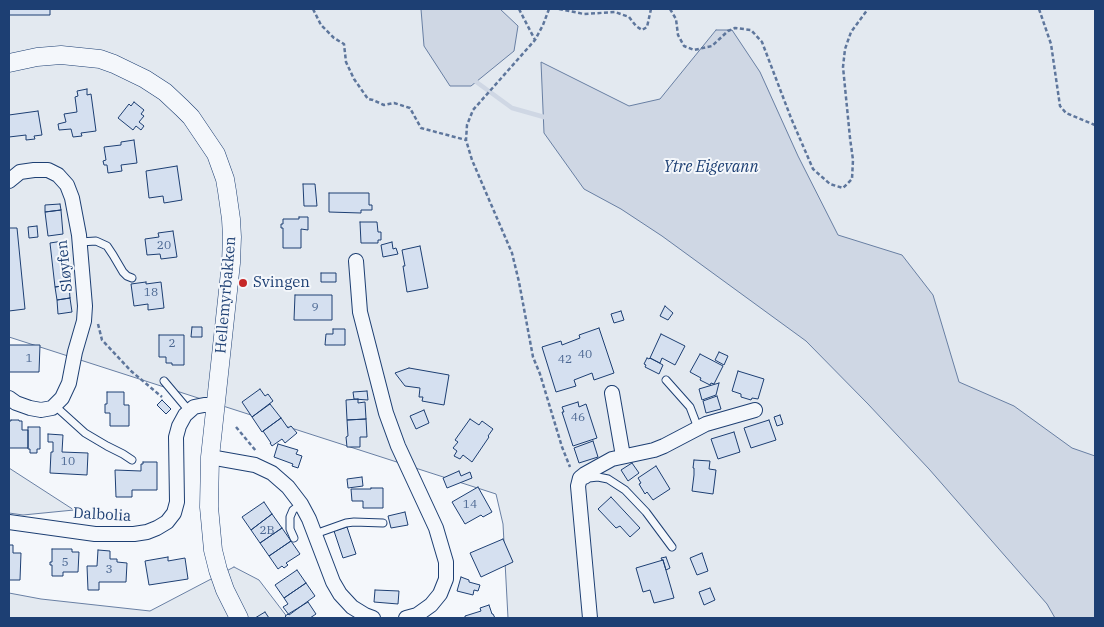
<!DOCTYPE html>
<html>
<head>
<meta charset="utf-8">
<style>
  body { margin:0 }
  #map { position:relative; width:1104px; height:627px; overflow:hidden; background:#f4f7fb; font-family:"IBM Plex Serif",serif }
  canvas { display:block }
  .frame { position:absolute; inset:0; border:10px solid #1d3f73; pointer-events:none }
</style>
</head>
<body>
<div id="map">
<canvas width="1104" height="627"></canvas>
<div class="frame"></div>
</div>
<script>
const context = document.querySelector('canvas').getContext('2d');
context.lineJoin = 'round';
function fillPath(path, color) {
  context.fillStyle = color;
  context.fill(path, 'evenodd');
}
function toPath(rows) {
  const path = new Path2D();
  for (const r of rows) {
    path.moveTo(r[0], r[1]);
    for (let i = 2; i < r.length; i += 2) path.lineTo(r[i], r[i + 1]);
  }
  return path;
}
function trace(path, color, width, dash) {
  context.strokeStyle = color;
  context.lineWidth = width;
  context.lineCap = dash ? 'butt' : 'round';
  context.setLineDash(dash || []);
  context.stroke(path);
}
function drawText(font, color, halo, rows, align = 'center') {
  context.font = font + ' "IBM Plex Serif",serif';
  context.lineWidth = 4;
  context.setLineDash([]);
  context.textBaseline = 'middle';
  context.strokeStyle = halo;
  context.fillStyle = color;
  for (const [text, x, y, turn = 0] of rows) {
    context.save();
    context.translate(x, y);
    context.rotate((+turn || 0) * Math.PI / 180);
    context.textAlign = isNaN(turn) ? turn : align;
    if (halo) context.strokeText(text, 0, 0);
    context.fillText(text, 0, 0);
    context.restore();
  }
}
const green = toPath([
  [9,9,1095,9,1095,618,508,618,503,524,496,494,9,337,9,9],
  [9,468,74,510,23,515,9,513,9,468],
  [234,567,259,580,288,618,9,618,9,593,41,599,150,611,234,567]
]);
fillPath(green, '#e3e9f0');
trace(green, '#687fa3', 1);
const water = toPath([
  [421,9,500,9,518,26,514,51,471,86,450,86,424,46,421,9],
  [716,30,732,30,760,72,798,156,838,235,902,255,933,295,959,382,1014,406,1072,448,1095,456,1095,618,1055,618,1047,604,929,469,868,404,806,341,662,236,621,209,584,189,544,133,541,62,629,106,660,99,716,30]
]);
fillPath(water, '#cfd7e4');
trace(water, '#687fa3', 1);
trace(toPath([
  [475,81,512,108,544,117]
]), '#cfd7e4', 4.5);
const building = toPath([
  [9,9,50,9,50,15,9,15,9,9],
  [87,89,87,95,91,94,96,131,81,133,82,136,73,137,71,129,59,130,58,124,66,122,64,114,77,112,75,97,78,96,77,91,87,89],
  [134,102,144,110,141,114,144,116,139,122,144,126,141,130,136,126,133,130,118,118,129,104,131,106,134,102],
  [38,111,42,135,34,136,35,139,26,140,26,135,9,137,9,115,38,111],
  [134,140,137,163,121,165,122,171,108,173,107,165,104,165,103,161,106,160,104,147,121,145,121,142,134,140],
  [177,166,182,200,164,203,163,196,149,198,146,171,177,166],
  [303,184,315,184,317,206,304,206,303,184],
  [329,193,369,193,369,205,372,205,372,210,361,210,361,213,329,212,329,193],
  [60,204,61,210,45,212,45,205,60,204],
  [61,210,63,234,48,236,45,212,61,210],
  [299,217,308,217,308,230,301,229,301,248,283,248,283,228,281,228,281,224,283,224,283,219,299,219,299,217],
  [360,222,377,222,378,232,381,232,381,240,378,240,378,243,361,243,360,222],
  [37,226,38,237,29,238,28,227,37,226],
  [9,228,17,228,25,309,9,311,9,228],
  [173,231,177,257,161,259,160,254,147,255,145,239,159,237,158,233,173,231],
  [63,241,69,285,55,287,50,243,63,241],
  [392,242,393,249,396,248,398,254,383,257,381,245,392,242],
  [420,246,428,288,407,292,403,266,405,266,402,250,420,246],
  [321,273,336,273,336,282,321,282,321,273],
  [146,282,146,284,161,282,164,308,148,310,148,304,134,306,131,284,146,282],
  [69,285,70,298,57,300,55,287,69,285],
  [295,295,332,295,332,320,294,320,295,295],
  [70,298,72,312,58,314,57,300,70,298],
  [665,306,673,313,668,320,660,316,665,306],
  [621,311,624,320,614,323,611,314,621,311],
  [192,327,202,327,202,337,191,337,192,327],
  [599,328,614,373,594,380,592,373,574,380,576,386,556,392,542,347,561,341,562,345,580,338,579,335,599,328],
  [333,329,345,329,345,345,325,345,326,334,333,334,333,329],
  [661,334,685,346,675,365,662,358,660,363,650,358,661,334],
  [159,335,184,335,184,365,172,365,172,363,166,363,166,357,159,357,159,335],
  [9,345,40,345,39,372,9,372,9,345],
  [719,352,728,356,724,365,715,360,719,352],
  [700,354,723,366,714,384,711,383,710,385,700,380,701,378,690,372,700,354],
  [647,358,649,359,650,358,663,365,659,374,645,367,646,365,644,364,647,358],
  [409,368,449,375,444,405,422,401,423,397,419,397,420,388,405,386,395,373,409,368],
  [738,371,764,379,758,399,752,398,751,400,741,397,741,394,732,391,738,371],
  [719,383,716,395,702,400,699,389,719,383],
  [260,389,265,396,268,394,273,401,252,417,242,402,260,389],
  [367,391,368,400,354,399,353,392,367,391],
  [107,392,124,392,124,405,129,405,129,426,110,426,110,413,105,413,105,404,107,404,107,392],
  [717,396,721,409,706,413,703,401,717,396],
  [358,399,358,403,365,402,366,419,347,420,346,400,358,399],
  [162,400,171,409,166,414,157,405,162,400],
  [578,402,579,407,586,404,597,438,573,446,562,412,564,412,562,407,578,402],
  [270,404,281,418,262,432,252,417,270,404],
  [424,410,429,423,416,429,410,416,424,410],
  [780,415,783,424,777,426,774,417,780,415],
  [281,418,288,428,291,426,297,433,285,443,282,439,272,446,270,443,271,443,263,431,281,418],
  [366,419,367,437,360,437,360,447,347,447,346,437,348,436,347,420,366,419],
  [470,419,479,425,482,421,493,429,488,436,489,437,472,462,463,455,460,459,454,456,457,451,453,448,458,442,455,440,470,419],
  [11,420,19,420,19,421,22,421,22,430,28,430,28,448,9,448,9,421,11,421,11,420],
  [769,420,776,440,751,448,744,428,769,420],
  [28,427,40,427,40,449,37,449,37,453,30,453,30,449,28,449,28,427],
  [734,432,740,452,718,459,711,439,734,432],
  [48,434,63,435,62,452,88,453,87,475,50,473,51,452,53,452,53,442,48,442,48,434],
  [593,441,598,457,579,463,574,448,593,441],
  [278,444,298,450,296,454,302,456,298,468,292,466,293,464,274,457,278,444],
  [694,460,710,461,709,469,716,470,713,494,692,491,694,475,694,468,693,468,694,460],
  [143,462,157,462,157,490,132,490,132,497,116,497,115,470,141,471,141,464,143,464,143,462],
  [632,463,639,473,628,481,621,470,632,463],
  [656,466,670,489,653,500,647,492,645,494,639,484,641,483,638,478,656,466],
  [459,471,461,476,470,472,472,478,447,488,443,478,459,471],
  [362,477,363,486,348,488,347,479,362,477],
  [478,487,492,512,483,517,481,515,465,524,452,502,478,487],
  [371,488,383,488,383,508,363,508,363,501,352,501,351,489,371,489,371,488],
  [611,497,640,528,630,537,620,526,616,528,598,509,611,497],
  [264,502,272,514,251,530,242,517,264,502],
  [405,512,408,525,391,528,388,516,405,512],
  [272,514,282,528,260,543,251,530,272,514],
  [347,527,356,554,343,558,334,531,347,527],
  [282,528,291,541,269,556,260,543,282,528],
  [503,539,513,562,481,577,470,553,503,539],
  [291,541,300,554,286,563,288,565,284,568,282,566,278,569,269,556,291,541],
  [9,545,13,545,13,553,21,553,20,580,9,580,9,545],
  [52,549,72,549,72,552,79,552,78,572,63,572,63,576,52,576,52,565,50,565,50,562,52,562,52,549],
  [98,550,110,551,110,559,117,559,117,562,127,563,126,582,99,582,99,590,88,590,87,566,97,566,98,550],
  [702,553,708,571,697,575,690,558,702,553],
  [168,557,168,561,185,558,188,579,149,585,145,561,168,557],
  [666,557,670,568,666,570,663,560,662,560,661,558,666,557],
  [663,560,674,598,654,603,650,590,643,592,636,568,663,560],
  [297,570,306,583,284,598,275,585,297,570],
  [461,577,469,580,469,582,480,585,478,591,474,590,473,595,457,591,461,577],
  [306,583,315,596,289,615,283,607,288,604,284,598,306,583],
  [710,588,715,600,704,605,699,592,710,588],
  [375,590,399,591,398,604,374,602,375,590],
  [308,602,316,614,310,618,287,618,285,616,308,602],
  [489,605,492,614,493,614,495,618,465,618,465,616,481,611,480,608,489,605],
  [265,612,269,618,255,618,265,612]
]);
fillPath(building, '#d5e0f0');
trace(building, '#1d3f73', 1);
const service = toPath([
  [80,242,96,241,107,246,113,255,123,272,127,276,132,278],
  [666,380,690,407,698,428],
  [164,381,185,406,190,411],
  [54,405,85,433,107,446,123,454,132,460],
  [586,480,589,478,598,477,608,479,625,490,646,512,672,547],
  [315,534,346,523,354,522,383,523],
  [294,538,290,529,290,517,293,510,301,504]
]);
const minor = toPath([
  [9,181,20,172,34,170,48,170,58,175,67,185,72,198,79,235,85,306,84,321,75,352,69,383,62,398,52,408,41,410,30,408,16,403,9,398],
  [356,261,360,312,386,413,398,446,436,528,446,562,446,579,440,594,431,605,417,615,406,618],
  [612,393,623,456],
  [210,457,255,465,272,473,288,487,301,504,309,519,333,582,340,594,352,607,365,615,373,618],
  [9,522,95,534,134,534,147,532,157,528,167,522,174,513,177,502,176,437,179,426,185,415,194,407,204,405,215,405],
  [590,618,578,486,580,478,585,474,612,459,654,450,664,446,706,424,755,410]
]);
const tertiary = toPath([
  [9,63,37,57,61,55,100,59,114,64,145,79,165,92,182,108,191,117,216,154,225,179,227,191,231,219,232,237,231,263,210,457,209,507,213,550,218,570,225,590,239,618]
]);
trace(service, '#1d3f73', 9);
trace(minor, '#1d3f73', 16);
trace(tertiary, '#1d3f73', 19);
trace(toPath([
  [313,9,321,25,334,38,344,44,346,62,354,79,368,99,373,100,384,105,394,103,410,108,421,128,466,140],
  [519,9,535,40],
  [549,9,543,25,535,40,473,110,467,125,466,140,472,160,512,253,519,282,533,357,540,374,562,447,570,467],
  [559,9,584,14,615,12,629,17,636,26,642,30,647,27,651,9],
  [670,9,676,19,678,35,684,46,694,50,712,46,728,31,735,28,751,30,762,42,791,118,813,169,830,184,843,188,852,179,853,160,850,138,843,67,845,49,851,32,868,9],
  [1039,9,1051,44,1060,106,1066,113,1095,125],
  [98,324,102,340,131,371,162,397],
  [236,427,256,451]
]), '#5e769c', 2.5, [4, 2.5]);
trace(service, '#f4f7fb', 7);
trace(minor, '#f4f7fb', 14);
trace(tertiary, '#f4f7fb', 18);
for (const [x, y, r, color] of [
  [243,283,5,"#c62828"]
]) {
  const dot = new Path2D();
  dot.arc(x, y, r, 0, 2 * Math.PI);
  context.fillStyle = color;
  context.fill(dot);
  trace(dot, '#f4f7fb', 2);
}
drawText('12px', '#4b6792', null, [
  ["20",164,246],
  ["18",151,293],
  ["9",315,308],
  ["2",172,344],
  ["40",585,355],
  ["1",29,359],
  ["42",565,360],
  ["46",578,418],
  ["10",68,462],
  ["14",470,505],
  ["2B",267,531],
  ["5",65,563],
  ["3",109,570]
]);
drawText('15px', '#1d3f73', '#f4f7fb', [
  ["Sløyfen",65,266,-96],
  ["Hellemyrbakken",226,295,-85],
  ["Dalbolia",102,515,3]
]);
drawText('15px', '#1d3f73', '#f4f7fb', [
  ["Svingen",253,283]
], 'left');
drawText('italic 16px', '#1d3f73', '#f4f7fb', [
  ["Ytre Eigevann",711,167]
]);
</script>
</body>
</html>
